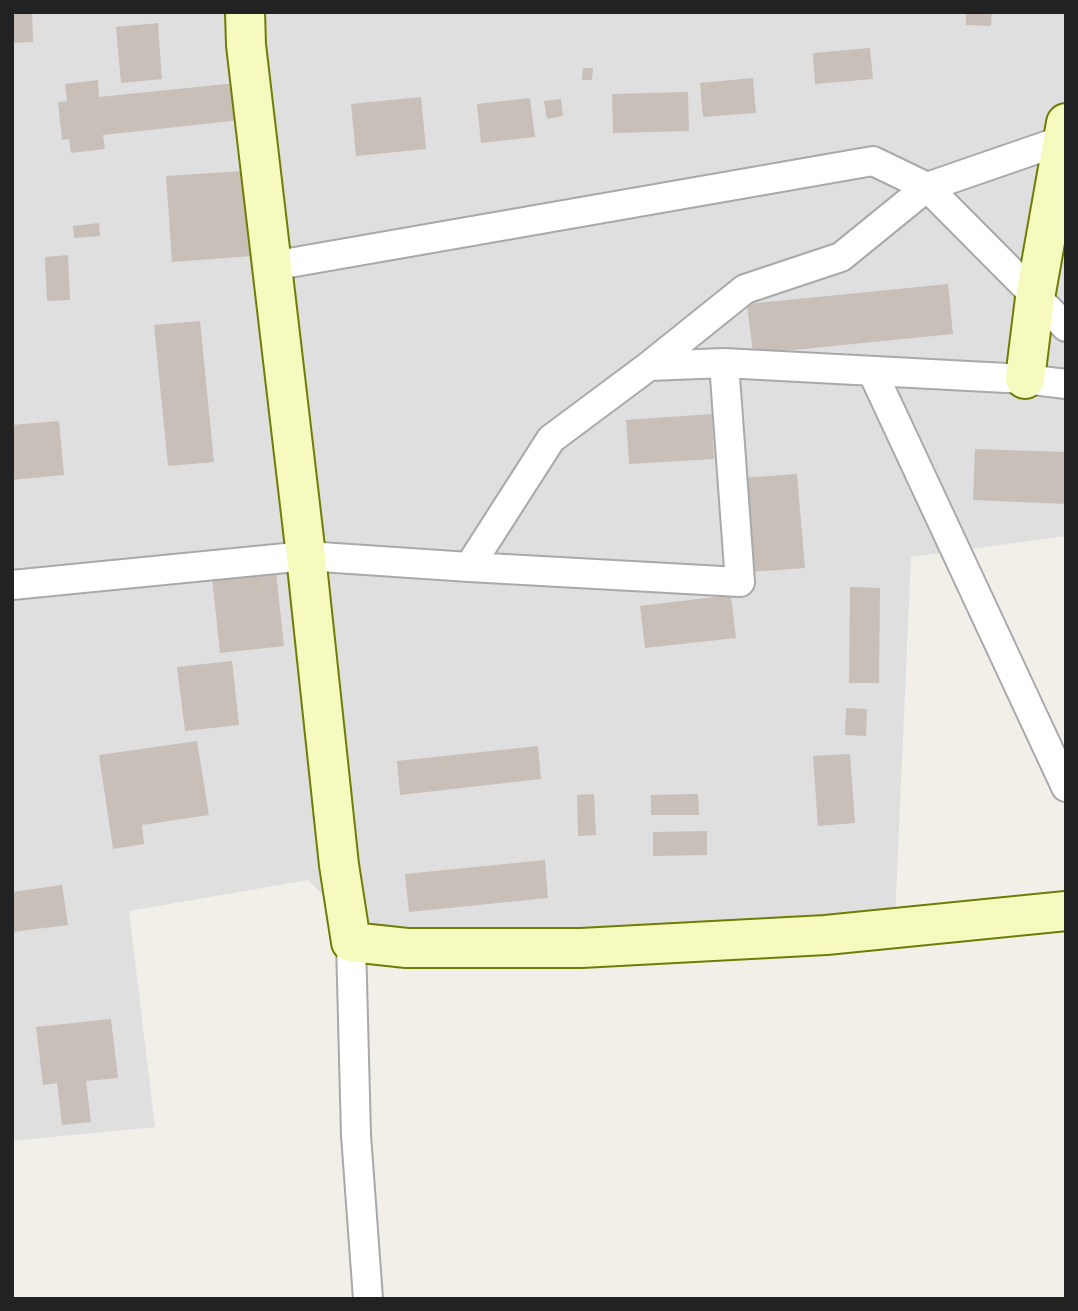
<!DOCTYPE html>
<html>
<head>
<meta charset="utf-8">
<style>
  body { margin:0 }
  #map { position:relative; width:1078px; height:1311px; overflow:hidden; background:#f2efe9; font-family:Montserrat,sans-serif }
  canvas { display:block }
  .frame { position:absolute; inset:0; border:14px solid #222; pointer-events:none }
</style>
</head>
<body>
<div id="map">
<canvas width="1078" height="1311"></canvas>
<div class="frame"></div>
</div>
<script>
const context = document.querySelector('canvas').getContext('2d');
context.lineJoin = 'round';
function fillPath(path, color) {
  context.fillStyle = color;
  context.fill(path, 'evenodd');
}
function toPath(rows) {
  const path = new Path2D();
  for (const r of rows) {
    path.moveTo(r[0], r[1]);
    for (let i = 2; i < r.length; i += 2) path.lineTo(r[i], r[i + 1]);
  }
  return path;
}
function trace(path, color, width, dash) {
  context.strokeStyle = color;
  context.lineWidth = width;
  context.lineCap = dash ? 'butt' : 'round';
  context.setLineDash(dash || []);
  context.stroke(path);
}
fillPath(toPath([
  [12,12,1066,12,1066,536,911,557,894,941,396,969,308,880,129,911,155,1127,12,1141]
]), '#e0dfdf');
fillPath(toPath([
  [12,12,32,12,33,42,12,43],
  [966,12,992,12,991,26,966,25],
  [158,23,162,79,121,83,116,27],
  [870,48,873,79,815,84,813,53],
  [583,68,593,68,592,80,582,80],
  [753,78,756,113,703,117,700,83],
  [98,80,99,97,236,83,241,120,103,135,105,149,71,153,69,139,62,140,58,102,67,101,65,84],
  [688,92,689,131,613,133,612,94],
  [421,97,426,149,356,156,351,104],
  [530,98,535,137,481,143,477,104],
  [561,99,563,116,547,119,544,101],
  [245,171,252,256,172,262,166,176],
  [99,223,100,236,74,238,73,226],
  [68,255,70,300,47,301,45,257],
  [948,284,953,334,753,354,747,304],
  [200,321,214,462,168,466,154,325],
  [712,414,714,459,629,464,626,420],
  [59,421,64,475,12,480,12,425],
  [975,449,1066,452,1066,504,973,500],
  [797,474,805,568,750,572,742,478],
  [276,571,284,646,220,653,212,578],
  [850,587,880,588,879,683,849,683],
  [731,595,736,638,645,648,640,606],
  [232,661,239,725,185,731,177,667],
  [846,708,867,709,866,736,845,735],
  [197,741,209,815,142,825,144,844,113,849,99,755],
  [538,746,541,779,400,795,397,761],
  [850,754,855,823,818,826,813,756],
  [594,794,596,835,578,836,577,795],
  [698,794,699,815,651,815,651,795],
  [707,831,707,855,653,856,653,832],
  [545,860,548,898,409,912,405,874],
  [62,885,68,925,12,932,12,892],
  [111,1019,118,1078,86,1081,91,1122,62,1125,57,1083,43,1085,36,1027]
]), '#c7bfb8');
const street = toPath([
  [272,266,873,161,927,187,1066,327],
  [649,366,745,289,841,257,927,187,1066,139],
  [872,371,1066,787],
  [469,567,740,582,724,363],
  [12,585,306,556,469,567,551,439,649,366,724,363,1025,379,1066,384],
  [351,942,356,1135,368,1299]
]);
const secondary = toPath([
  [245,12,246,45,306,556,339,865,351,942,407,948,581,948,826,935,1066,911],
  [1025,379,1035,298,1066,123]
]);
trace(street, '#a9a9a9', 32);
trace(secondary, '#707d05', 42);
trace(street, '#fff', 28);
trace(secondary, '#f7fabf', 38);
</script>
</body>
</html>
